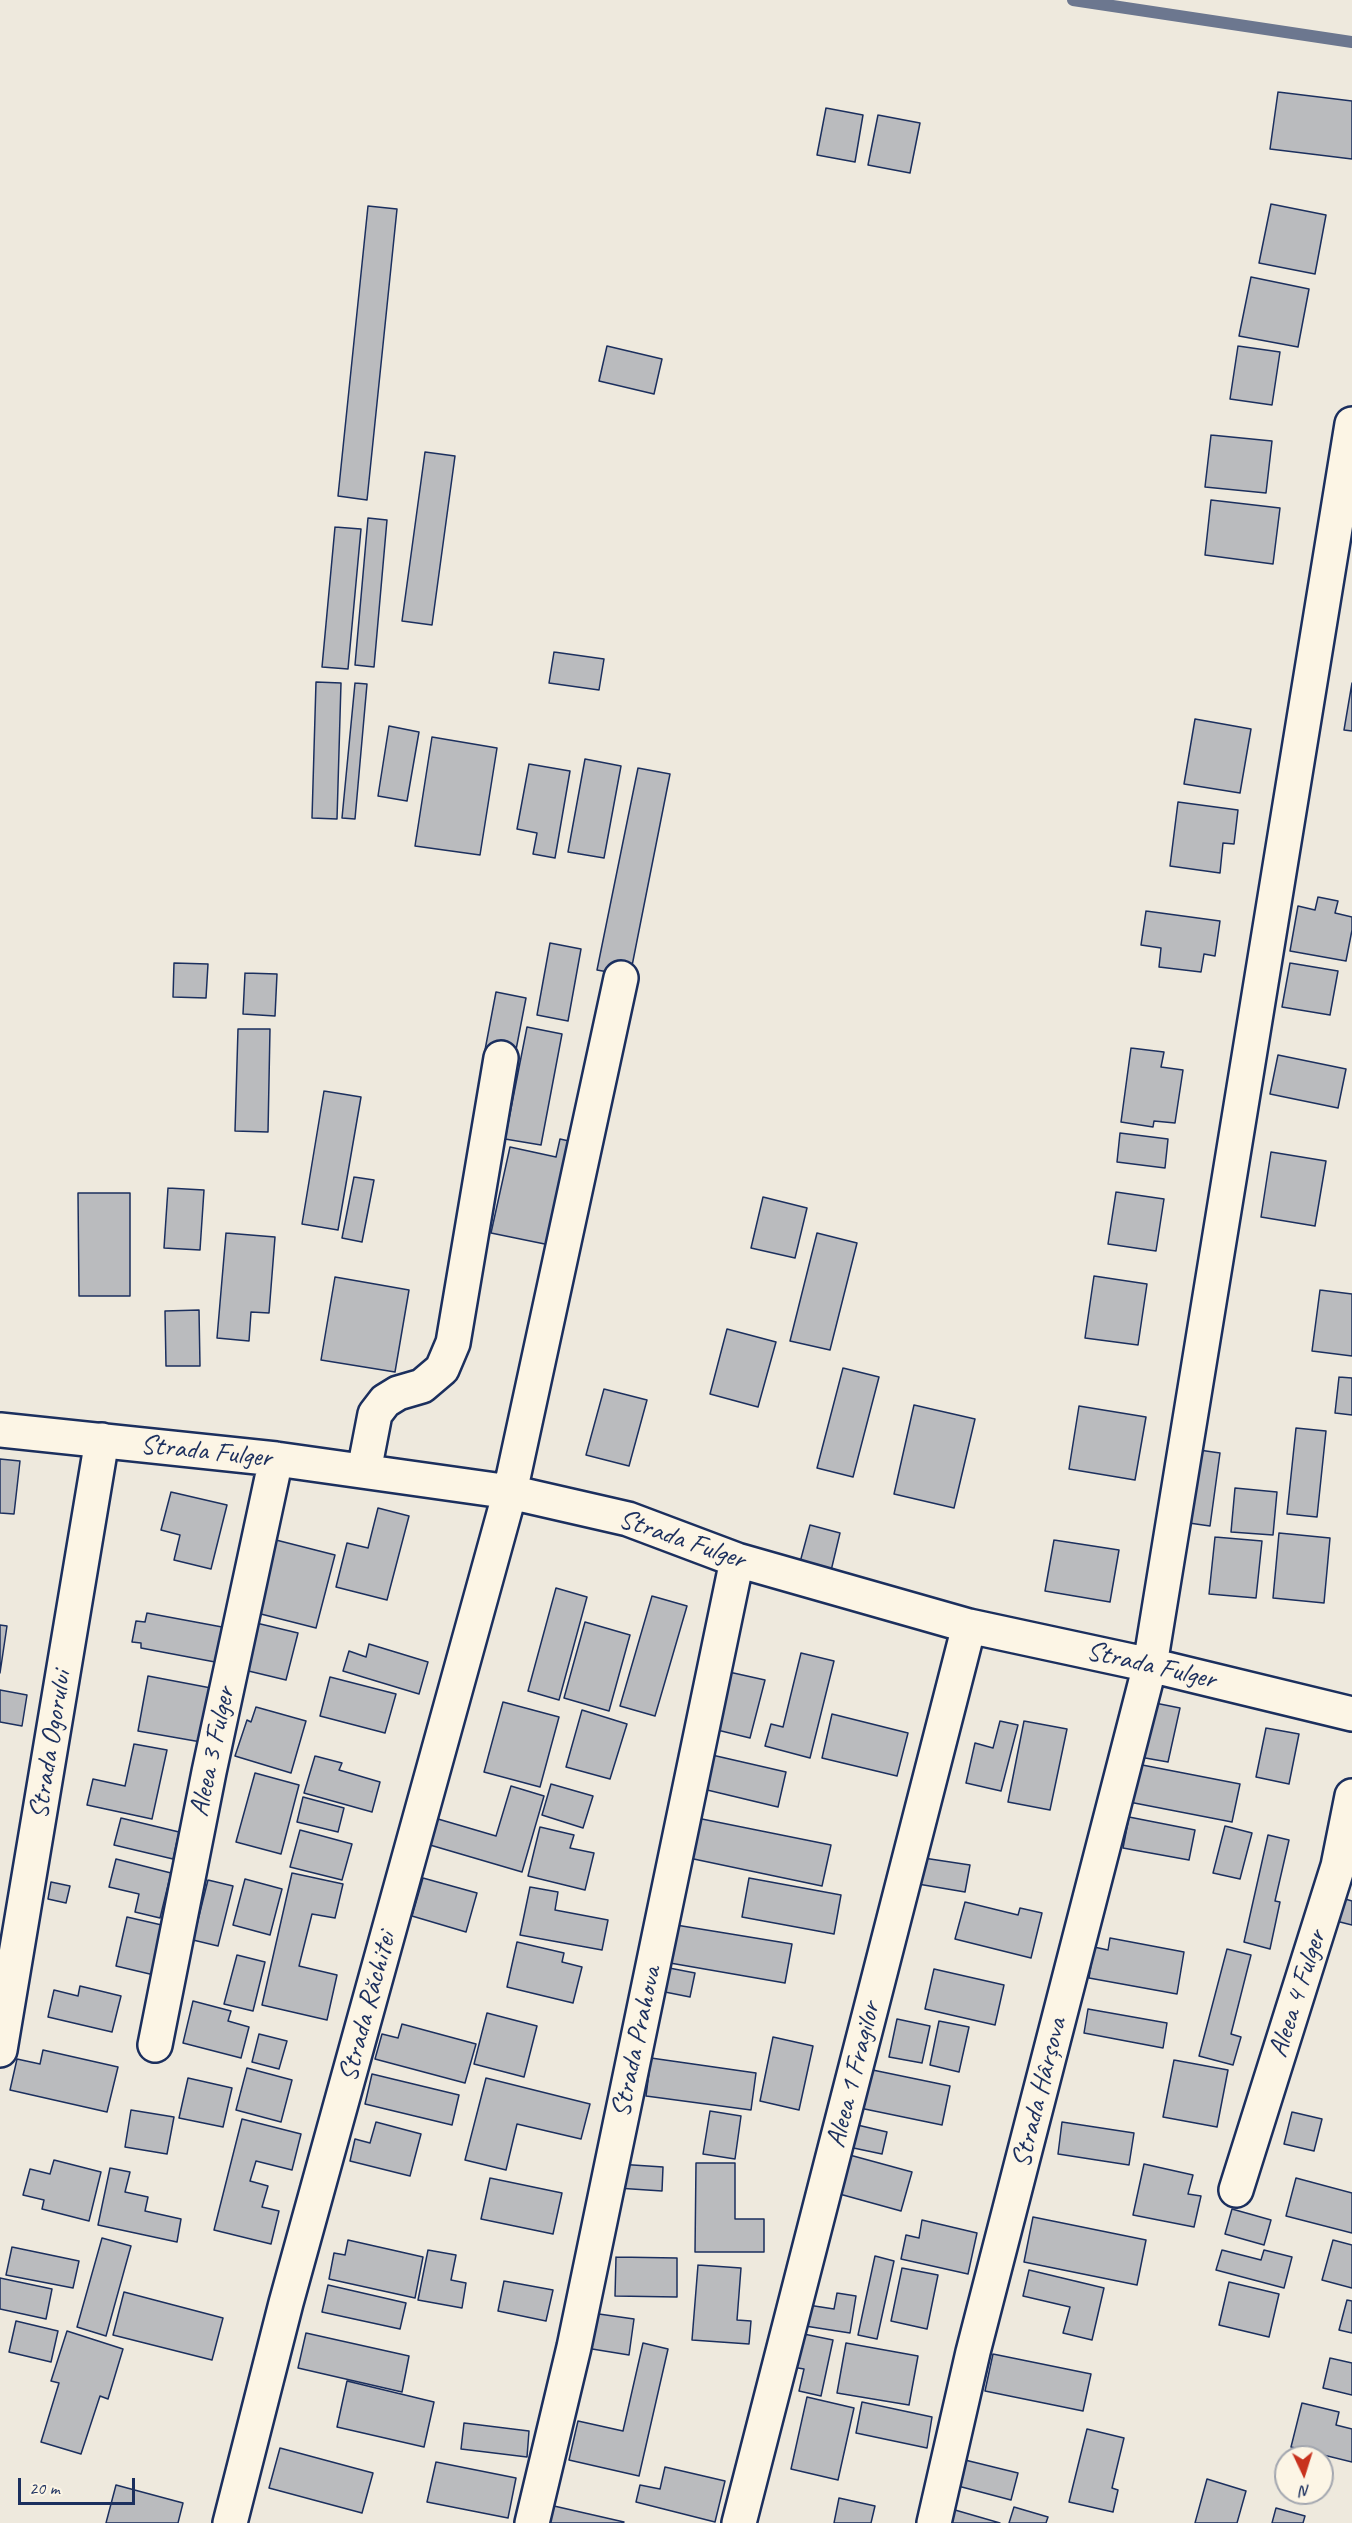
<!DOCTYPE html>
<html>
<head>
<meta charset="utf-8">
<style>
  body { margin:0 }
  #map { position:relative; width:1352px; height:2523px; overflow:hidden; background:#eee9dd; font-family:Caveat,sans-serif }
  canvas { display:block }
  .north { position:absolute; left:1274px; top:2445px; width:60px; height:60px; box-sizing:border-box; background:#fcf5e5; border:2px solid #a2a6af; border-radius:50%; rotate:176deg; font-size:16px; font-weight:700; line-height:24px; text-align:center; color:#1b2f5e }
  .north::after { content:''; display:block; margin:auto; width:21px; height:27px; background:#c8321e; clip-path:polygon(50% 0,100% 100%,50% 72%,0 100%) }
  .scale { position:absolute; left:18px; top:2478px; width:117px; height:27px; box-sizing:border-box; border:3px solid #1b2f5e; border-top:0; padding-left:8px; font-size:18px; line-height:21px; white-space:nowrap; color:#1b2f5e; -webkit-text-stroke:4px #fcf5e5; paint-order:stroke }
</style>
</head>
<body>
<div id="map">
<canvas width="1352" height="2523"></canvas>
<div class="north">N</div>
<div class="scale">20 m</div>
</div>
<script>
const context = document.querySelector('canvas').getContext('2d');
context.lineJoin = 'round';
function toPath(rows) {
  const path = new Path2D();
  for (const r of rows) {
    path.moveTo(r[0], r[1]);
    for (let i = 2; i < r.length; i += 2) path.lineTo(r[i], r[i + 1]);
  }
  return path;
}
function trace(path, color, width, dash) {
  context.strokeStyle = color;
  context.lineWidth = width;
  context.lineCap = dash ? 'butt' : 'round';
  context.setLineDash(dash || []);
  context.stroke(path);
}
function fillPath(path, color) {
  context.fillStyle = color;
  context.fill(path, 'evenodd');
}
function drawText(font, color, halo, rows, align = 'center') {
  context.font = font + ' Caveat,sans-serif';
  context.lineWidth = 4.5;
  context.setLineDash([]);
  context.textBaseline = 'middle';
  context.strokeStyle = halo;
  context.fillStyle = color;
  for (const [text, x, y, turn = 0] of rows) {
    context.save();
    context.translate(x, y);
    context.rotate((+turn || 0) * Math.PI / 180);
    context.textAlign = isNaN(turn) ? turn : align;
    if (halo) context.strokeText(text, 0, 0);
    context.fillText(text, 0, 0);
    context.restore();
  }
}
trace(toPath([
  [1073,0,1352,42]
]), '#6c778f', 12);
const building = toPath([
  [1278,92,1352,101,1352,159,1270,149,1278,92],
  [826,108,863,115,855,162,817,155,826,108],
  [878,115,920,123,910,173,868,165,878,115],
  [1271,204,1326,215,1315,274,1259,263,1271,204],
  [368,206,397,209,367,500,338,496,368,206],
  [1251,277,1309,289,1298,347,1239,336,1251,277],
  [607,346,662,359,654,394,599,381,607,346],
  [1238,346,1280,352,1272,405,1230,399,1238,346],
  [1211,435,1272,441,1266,493,1205,487,1211,435],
  [425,452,455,456,432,625,402,621,425,452],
  [1211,500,1280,508,1273,564,1205,555,1211,500],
  [368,518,387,520,374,667,355,665,368,518],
  [335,527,361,529,348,669,322,667,335,527],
  [554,652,604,659,599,690,549,683,554,652],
  [316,682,341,683,337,819,312,818,316,682],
  [355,683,367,684,355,819,342,818,355,683],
  [1352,683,1352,731,1344,730,1352,683],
  [1195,719,1251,729,1240,793,1184,784,1195,719],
  [389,726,419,732,407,801,378,796,389,726],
  [432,737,497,748,480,855,415,846,432,737],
  [585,759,621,766,604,858,568,852,585,759],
  [529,764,570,771,555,858,533,854,537,833,517,829,529,764],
  [638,768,670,774,630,976,597,970,638,768],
  [1178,802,1238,810,1234,844,1223,843,1220,873,1170,866,1178,802],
  [1318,897,1338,901,1335,913,1352,917,1352,930,1346,961,1290,951,1298,906,1315,910,1318,897],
  [1146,911,1220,921,1215,956,1204,954,1201,972,1159,967,1161,948,1141,945,1146,911],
  [550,943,581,949,568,1021,537,1015,550,943],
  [174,963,208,964,206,998,173,997,174,963],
  [1290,963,1338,971,1330,1015,1282,1007,1290,963],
  [245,973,277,974,275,1016,243,1014,245,973],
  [496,992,526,998,515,1055,485,1050,496,992],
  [527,1027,562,1034,541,1145,505,1139,527,1027],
  [238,1029,270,1029,268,1132,235,1131,238,1029],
  [1131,1048,1164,1052,1161,1067,1183,1070,1175,1123,1154,1121,1153,1127,1121,1122,1131,1048],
  [1278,1055,1346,1069,1338,1108,1270,1094,1278,1055],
  [324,1091,361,1097,338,1230,302,1224,324,1091],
  [1120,1133,1168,1139,1165,1168,1117,1162,1120,1133],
  [560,1139,596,1147,574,1250,491,1233,510,1147,556,1157,560,1139],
  [1271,1152,1326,1161,1315,1226,1261,1217,1271,1152],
  [354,1177,374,1180,362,1242,342,1238,354,1177],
  [168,1188,204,1190,200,1250,164,1248,168,1188],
  [1116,1192,1164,1199,1156,1251,1108,1244,1116,1192],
  [78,1193,130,1193,130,1296,79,1296,78,1193],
  [763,1197,807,1208,795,1258,751,1248,763,1197],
  [226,1233,275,1237,269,1313,251,1312,249,1341,217,1338,226,1233],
  [817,1233,857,1243,830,1350,790,1341,817,1233],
  [1094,1276,1147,1284,1138,1345,1085,1338,1094,1276],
  [335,1277,409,1290,395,1372,321,1360,335,1277],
  [1320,1290,1352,1294,1352,1356,1312,1351,1320,1290],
  [199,1310,200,1366,166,1366,165,1311,199,1310],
  [727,1329,776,1342,758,1407,710,1394,727,1329],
  [843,1368,879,1377,853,1477,817,1468,843,1368],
  [1339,1377,1352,1378,1352,1415,1335,1413,1339,1377],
  [604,1389,647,1400,629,1466,586,1455,604,1389],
  [914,1405,975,1419,954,1508,894,1494,914,1405],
  [1079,1406,1146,1417,1135,1480,1069,1469,1079,1406],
  [1296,1428,1326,1431,1317,1517,1287,1514,1296,1428],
  [1199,1450,1220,1453,1210,1526,1189,1523,1199,1450],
  [0,1459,20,1461,14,1514,0,1513,0,1459],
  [1235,1488,1277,1492,1273,1535,1231,1532,1235,1488],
  [171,1492,227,1505,211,1569,174,1560,180,1535,161,1530,171,1492],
  [378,1508,409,1516,387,1600,336,1587,347,1543,368,1548,378,1508],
  [810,1525,840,1533,830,1575,799,1566,810,1525],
  [1279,1533,1330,1538,1324,1603,1273,1598,1279,1533],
  [1215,1537,1262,1541,1256,1598,1209,1594,1215,1537],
  [276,1540,335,1555,316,1628,257,1613,276,1540],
  [1054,1540,1119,1550,1110,1602,1045,1591,1054,1540],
  [556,1588,587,1597,559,1700,528,1691,556,1588],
  [652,1596,687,1606,655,1716,620,1706,652,1596],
  [147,1613,222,1627,215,1662,141,1648,141,1643,132,1642,136,1621,145,1622,147,1613],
  [248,1621,298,1633,286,1680,236,1668,248,1621],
  [585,1622,630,1635,609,1711,564,1698,585,1622],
  [0,1625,7,1626,0,1673,0,1625],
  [369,1644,428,1662,419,1694,343,1671,349,1651,366,1657,369,1644],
  [801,1653,834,1661,810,1758,765,1746,771,1724,783,1727,801,1653],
  [720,1670,765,1680,750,1738,705,1727,720,1670],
  [148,1676,211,1688,201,1742,138,1731,148,1676],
  [330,1677,396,1694,385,1733,320,1716,330,1677],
  [0,1690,27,1695,22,1726,0,1722,0,1690],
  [1145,1701,1180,1708,1168,1762,1134,1756,1145,1701],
  [503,1702,559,1717,540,1787,484,1772,503,1702],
  [256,1707,306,1721,291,1773,235,1756,247,1720,251,1722,256,1707],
  [582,1710,627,1724,610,1779,566,1767,582,1710],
  [832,1714,908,1733,897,1776,822,1758,832,1714],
  [1000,1721,1018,1725,1001,1791,966,1783,975,1743,993,1748,1000,1721],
  [1024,1721,1067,1729,1050,1810,1008,1802,1024,1721],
  [1266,1728,1299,1734,1289,1784,1256,1777,1266,1728],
  [134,1744,167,1750,152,1819,87,1805,93,1779,125,1786,134,1744],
  [712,1755,786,1772,778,1807,703,1789,712,1755],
  [315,1756,342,1763,339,1770,380,1782,372,1812,304,1793,315,1756],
  [1132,1763,1240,1784,1232,1822,1124,1801,1132,1763],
  [255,1773,299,1785,281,1854,236,1842,255,1773],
  [551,1784,593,1796,583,1828,542,1815,551,1784],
  [511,1786,544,1796,522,1872,430,1845,438,1819,496,1836,511,1786],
  [303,1797,344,1808,338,1832,297,1822,303,1797],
  [1129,1817,1195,1830,1189,1860,1123,1848,1129,1817],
  [121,1818,179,1832,173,1859,114,1845,121,1818],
  [697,1818,831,1845,822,1886,689,1858,697,1818],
  [1225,1826,1252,1833,1240,1879,1213,1873,1225,1826],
  [540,1827,574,1835,570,1848,594,1853,585,1890,528,1876,540,1827],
  [300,1830,352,1844,342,1880,290,1867,300,1830],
  [1268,1835,1289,1840,1275,1901,1280,1902,1270,1949,1244,1942,1268,1835],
  [917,1857,970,1865,965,1892,912,1883,917,1857],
  [116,1859,171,1873,160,1918,135,1912,139,1894,109,1887,116,1859],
  [292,1873,343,1884,335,1918,312,1914,299,1966,337,1975,327,2020,262,2005,292,1873],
  [423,1878,477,1893,466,1932,412,1916,423,1878],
  [749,1878,841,1895,834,1934,742,1917,749,1878],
  [245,1879,282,1889,270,1935,233,1925,245,1879],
  [208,1880,233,1886,218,1946,193,1940,208,1880],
  [51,1882,70,1886,66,1903,48,1899,51,1882],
  [530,1887,558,1892,555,1910,608,1920,602,1950,520,1935,530,1887],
  [1342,1898,1352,1901,1352,1925,1336,1921,1342,1898],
  [965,1902,1018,1915,1020,1908,1042,1913,1031,1958,955,1939,965,1902],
  [127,1917,166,1926,154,1975,116,1966,127,1917],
  [676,1925,792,1944,785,1983,670,1963,676,1925],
  [1110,1938,1184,1952,1177,1994,1089,1978,1094,1947,1108,1950,1110,1938],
  [517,1942,564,1953,562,1962,582,1967,573,2003,507,1987,517,1942],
  [1227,1949,1251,1955,1231,2034,1241,2037,1233,2065,1199,2056,1227,1949],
  [237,1955,265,1962,253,2011,224,2004,237,1955],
  [659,1966,695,1973,690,1997,655,1990,659,1966],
  [934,1969,1004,1985,995,2025,925,2009,934,1969],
  [80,1986,121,1996,112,2032,48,2017,54,1990,78,1996,80,1986],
  [193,2001,231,2011,228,2021,249,2027,241,2058,183,2043,193,2001],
  [1088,2009,1167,2023,1163,2048,1084,2033,1088,2009],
  [487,2013,537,2026,524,2077,474,2064,487,2013],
  [897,2019,930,2026,922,2063,889,2057,897,2019],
  [939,2021,969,2027,959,2072,930,2065,939,2021],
  [402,2024,476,2044,465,2083,375,2059,382,2034,398,2038,402,2024],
  [259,2034,287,2041,279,2069,252,2062,259,2034],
  [773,2037,813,2046,799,2110,760,2101,773,2037],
  [43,2050,118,2067,107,2112,10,2090,17,2059,40,2064,43,2050],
  [651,2058,756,2073,751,2110,646,2096,651,2058],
  [1174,2060,1228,2070,1217,2127,1163,2117,1174,2060],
  [247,2068,292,2080,281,2122,236,2110,247,2068],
  [863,2068,950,2086,942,2125,855,2107,863,2068],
  [372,2074,459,2095,452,2125,365,2104,372,2074],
  [188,2078,232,2088,223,2127,179,2118,188,2078],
  [486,2078,590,2104,581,2139,517,2124,506,2170,465,2160,486,2078],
  [131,2110,174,2117,167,2154,125,2147,131,2110],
  [710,2111,741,2116,735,2159,703,2154,710,2111],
  [1292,2112,1322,2119,1314,2151,1284,2144,1292,2112],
  [242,2119,301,2134,292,2170,256,2161,250,2181,268,2186,262,2207,279,2211,271,2244,214,2230,242,2119],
  [376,2122,421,2134,410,2176,350,2161,355,2139,370,2143,376,2122],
  [1062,2122,1134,2133,1129,2165,1058,2154,1062,2122],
  [849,2123,887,2132,882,2154,844,2146,849,2123],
  [835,2151,912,2172,901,2211,825,2190,835,2151],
  [54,2160,101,2172,89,2221,42,2209,44,2200,23,2195,30,2169,50,2174,54,2160],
  [696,2163,735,2163,735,2219,764,2219,764,2252,695,2252,696,2163],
  [618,2164,663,2167,662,2191,617,2188,618,2164],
  [1144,2164,1193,2175,1188,2194,1201,2196,1194,2227,1133,2215,1144,2164],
  [110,2168,130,2172,125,2192,148,2197,145,2211,181,2219,177,2242,98,2225,110,2168],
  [490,2178,562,2193,553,2234,481,2219,490,2178],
  [1296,2178,1352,2193,1352,2233,1286,2216,1296,2178],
  [1232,2209,1271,2220,1264,2245,1225,2234,1232,2209],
  [1033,2217,1146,2240,1137,2285,1024,2262,1033,2217],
  [922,2220,977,2233,968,2274,901,2259,906,2235,919,2238,922,2220],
  [102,2238,131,2246,106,2336,77,2327,102,2238],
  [348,2240,423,2257,415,2298,329,2279,334,2253,345,2255,348,2240],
  [1333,2240,1352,2245,1352,2288,1322,2280,1333,2240],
  [12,2247,79,2261,73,2288,6,2275,12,2247],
  [428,2250,456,2255,451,2280,466,2283,462,2308,418,2300,428,2250],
  [1222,2250,1261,2260,1264,2250,1292,2257,1284,2288,1216,2270,1222,2250],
  [875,2256,894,2261,877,2339,858,2335,875,2256],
  [616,2257,677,2258,677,2297,615,2296,616,2257],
  [698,2265,741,2268,737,2320,751,2321,749,2344,692,2340,698,2265],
  [902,2268,938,2275,927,2329,891,2321,902,2268],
  [1029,2270,1104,2288,1092,2340,1063,2333,1070,2307,1023,2296,1029,2270],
  [0,2278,52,2289,46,2319,0,2309,0,2278],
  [504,2281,553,2290,546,2321,498,2311,504,2281],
  [1229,2282,1279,2294,1269,2337,1219,2325,1229,2282],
  [328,2285,406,2303,400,2329,322,2312,328,2285],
  [124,2292,223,2318,212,2360,113,2335,124,2292],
  [837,2293,856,2296,850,2333,805,2326,808,2305,834,2309,837,2293],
  [1347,2300,1352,2301,1352,2333,1339,2330,1347,2300],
  [592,2313,634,2319,629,2355,586,2348,592,2313],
  [16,2321,58,2331,51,2362,9,2352,16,2321],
  [67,2331,123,2349,108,2399,100,2396,81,2454,41,2442,59,2383,51,2381,67,2331],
  [794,2332,833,2340,821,2396,799,2391,804,2369,786,2366,794,2332],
  [306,2333,409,2356,402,2392,298,2368,306,2333],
  [643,2343,668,2349,639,2476,569,2460,578,2421,623,2431,643,2343],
  [846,2343,918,2356,909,2405,837,2393,846,2343],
  [993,2354,1091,2374,1083,2411,985,2391,993,2354],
  [1330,2358,1352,2363,1352,2395,1323,2388,1330,2358],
  [347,2381,434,2402,424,2447,337,2427,347,2381],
  [807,2397,854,2408,838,2480,791,2469,807,2397],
  [862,2402,932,2417,927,2448,856,2433,862,2402],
  [1302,2403,1339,2412,1336,2425,1352,2429,1352,2462,1291,2447,1302,2403],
  [464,2423,529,2431,527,2457,461,2449,464,2423],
  [1087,2429,1124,2438,1112,2488,1118,2490,1113,2512,1069,2502,1087,2429],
  [280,2448,373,2473,362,2513,269,2488,280,2448],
  [965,2460,1018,2473,1011,2500,958,2486,965,2460],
  [436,2462,516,2478,508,2518,427,2502,436,2462],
  [665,2467,725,2481,715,2522,636,2502,640,2485,660,2489,665,2467],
  [1207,2479,1246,2491,1237,2523,1195,2523,1207,2479],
  [116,2485,183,2503,178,2523,106,2523,116,2485],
  [839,2498,875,2506,871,2523,834,2523,839,2498],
  [554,2506,624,2522,623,2523,549,2523,554,2506],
  [1014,2507,1048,2517,1046,2523,1009,2523,1014,2507],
  [1276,2508,1305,2516,1303,2523,1272,2523,1276,2508],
  [955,2510,1000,2523,951,2523,955,2510]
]);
fillPath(building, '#babbbe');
trace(building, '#1b2f5e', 1.5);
const minor = toPath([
  [0,1430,276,1459,510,1492,628,1519,737,1560,969,1626,1150,1665,1352,1714],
  [364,1471,375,1414,385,1401,398,1393,422,1386,442,1369,453,1343,501,1058],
  [155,2045,209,1772,276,1459],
  [0,2050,102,1440],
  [1236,2190,1338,1866,1352,1796],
  [230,2523,286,2303,510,1492,621,978],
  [532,2523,574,2347,737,1560],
  [739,2523,969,1626],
  [934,2523,973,2352,1150,1665,1352,424]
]);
trace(minor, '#1b2f5e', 38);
trace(minor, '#fcf5e5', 33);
drawText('28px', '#1b2f5e', '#fcf5e5', [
  ["Strada Fulger",206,1452,6],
  ["Strada Fulger",682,1540,19],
  ["Strada Fulger",1151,1666,13],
  ["Strada Ogorului",51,1745,-81],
  ["Aleea 3 Fulger",213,1752,-78],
  ["Aleea 4 Fulger",1298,1994,-72],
  ["Strada Răchitei",368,2007,-75],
  ["Strada Prahova",637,2042,-78],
  ["Aleea 1 Fragilor",854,2075,-76],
  ["Strada Hârșova",1040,2093,-76]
]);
</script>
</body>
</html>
